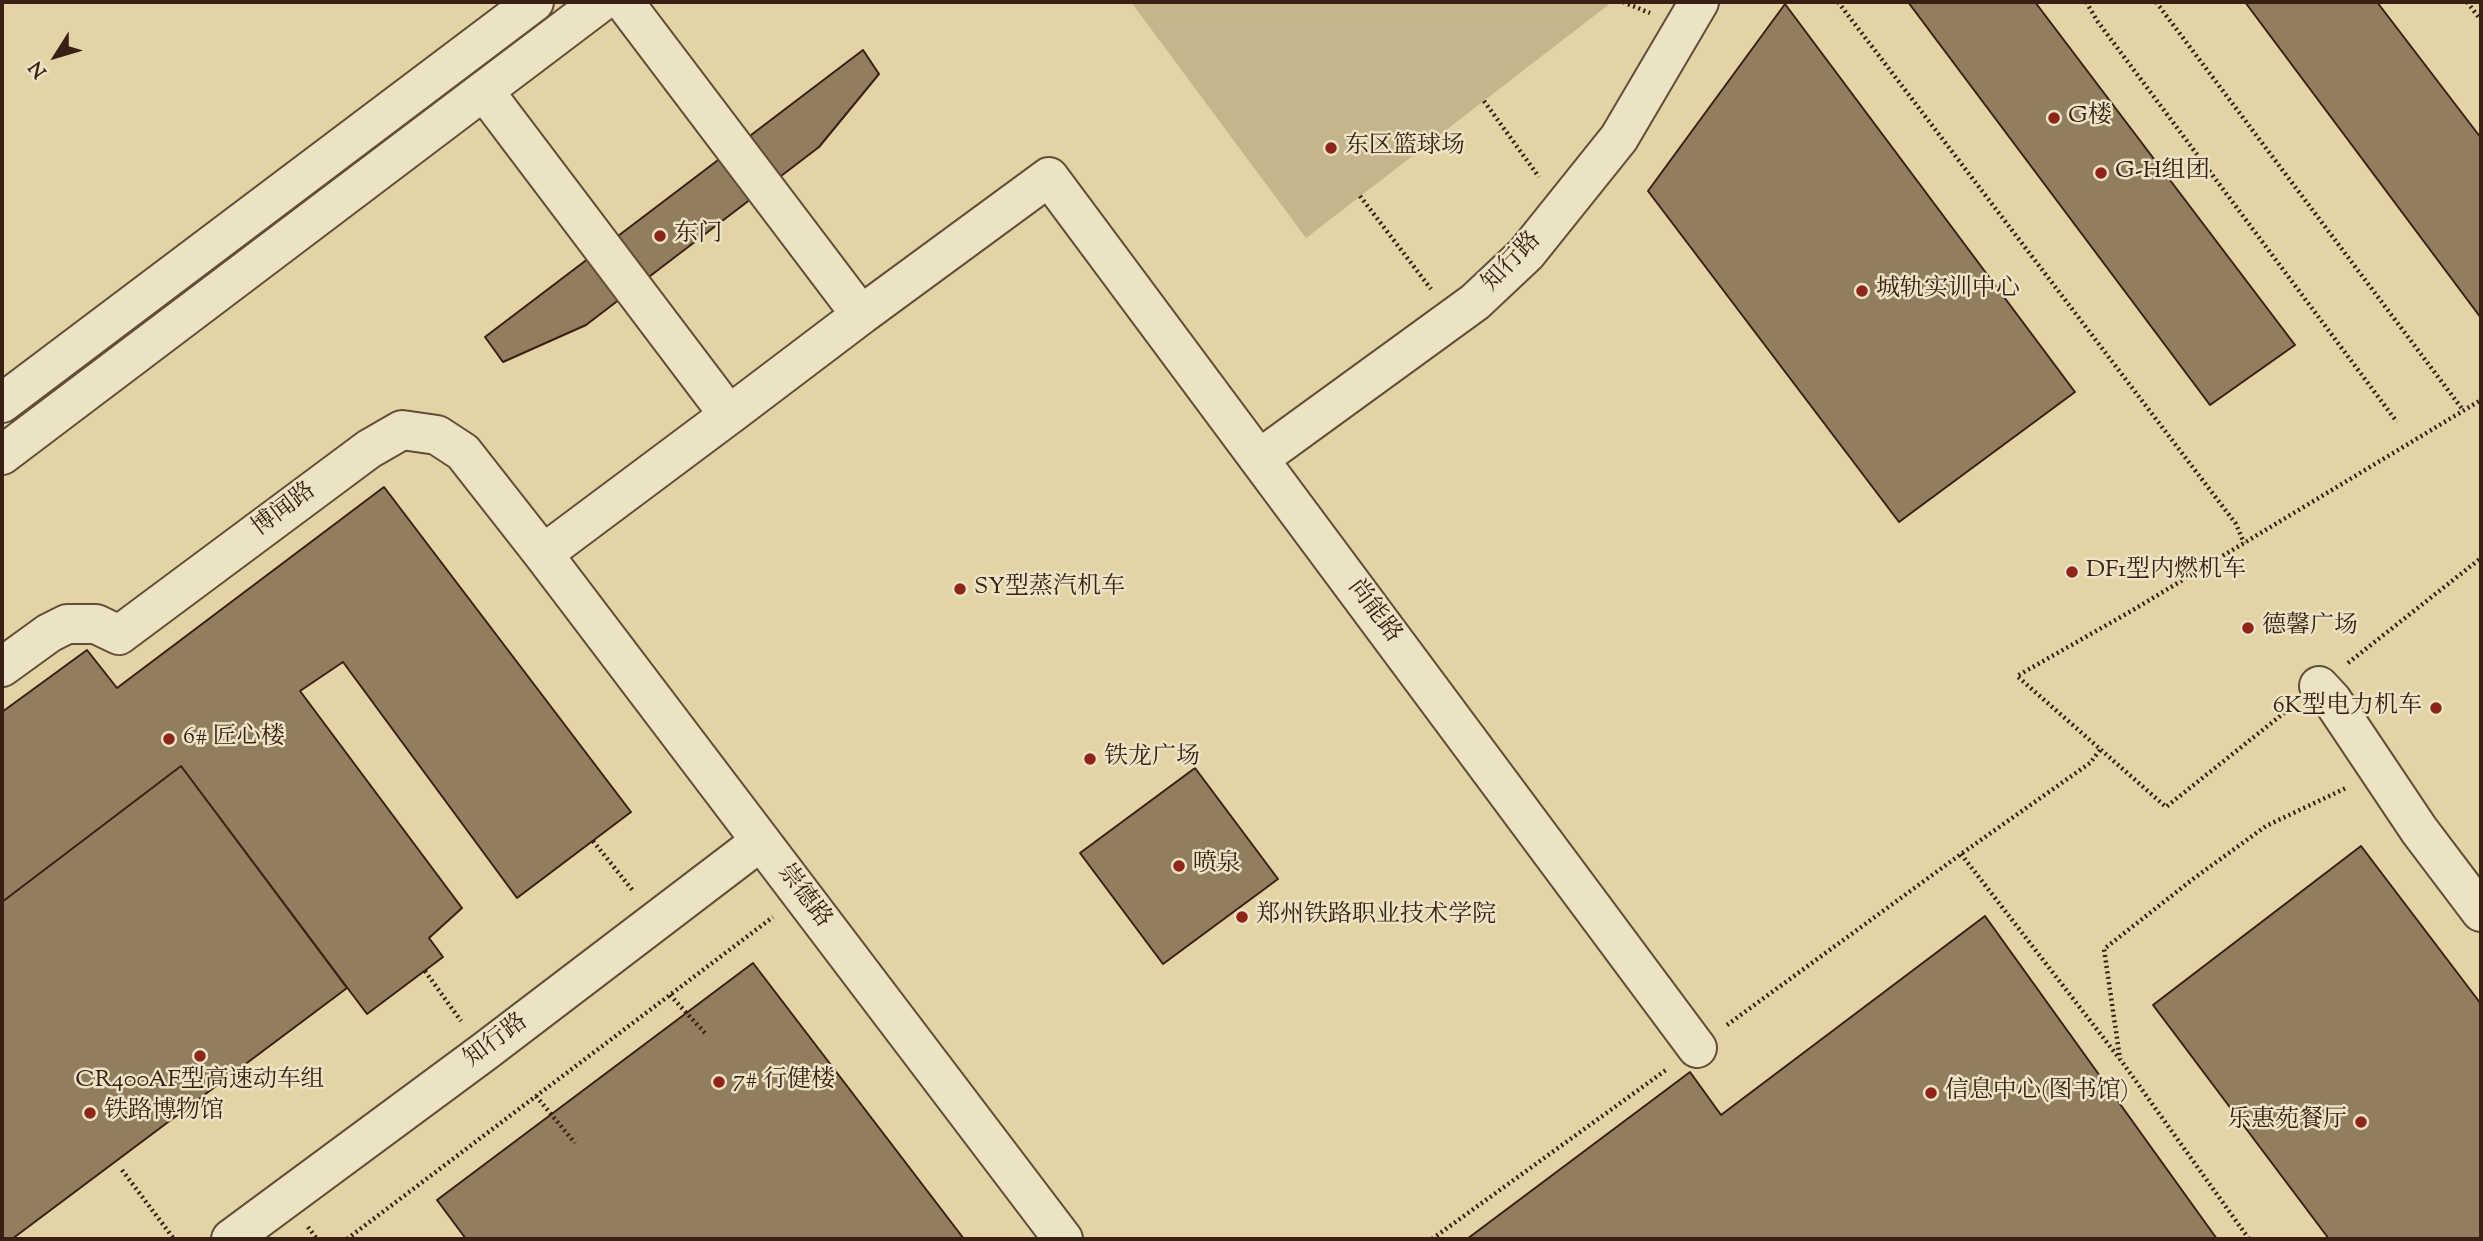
<!DOCTYPE html>
<html>
<head>
<meta charset="utf-8">
<style>
  body { margin:0 }
  #map { position:relative; width:2483px; height:1241px; overflow:hidden; background:#e2d4a5; font-family:"Sorts Mill Goudy",serif }
  canvas { display:block }
  .frame { position:absolute; inset:0; border:4px solid #392014; pointer-events:none }
  .north { position:absolute; left:21px; top:21px; width:70px; height:70px; -webkit-text-stroke:5px #ece3c4; paint-order:stroke; rotate:233deg; font-size:19px; font-weight:700; line-height:28px; text-align:center; color:#392014 }
  .north::after { content:''; display:block; margin:auto; width:24px; height:32px; background:#392014; clip-path:polygon(50% 0,100% 100%,50% 72%,0 100%) }
</style>
</head>
<body>
<div id="map">
<canvas width="2483" height="1241"></canvas>
<div class="frame"></div>
<div class="north">N</div>
</div>
<script>
const context = document.querySelector('canvas').getContext('2d');
context.lineJoin = 'round';
function fillPath(path, color) {
  context.fillStyle = color;
  context.fill(path, 'evenodd');
}
function toPath(rows) {
  const path = new Path2D();
  for (const r of rows) {
    path.moveTo(r[0], r[1]);
    for (let i = 2; i < r.length; i += 2) path.lineTo(r[i], r[i + 1]);
  }
  return path;
}
function trace(path, color, width, dash) {
  context.strokeStyle = color;
  context.lineWidth = width;
  context.lineCap = dash ? 'butt' : 'round';
  context.setLineDash(dash || []);
  context.stroke(path);
}
function drawText(font, color, halo, rows, align = 'center') {
  context.font = font + ' "Sorts Mill Goudy","Noto Serif SC",serif';
  context.lineWidth = 5;
  context.setLineDash([]);
  context.textBaseline = 'middle';
  context.strokeStyle = halo;
  context.fillStyle = color;
  for (const [text, x, y, turn = 0] of rows) {
    context.save();
    context.translate(x, y);
    context.rotate((+turn || 0) * Math.PI / 180);
    context.textAlign = isNaN(turn) ? turn : align;
    if (halo) context.strokeText(text, 0, 0);
    context.fillText(text, 0, 0);
    context.restore();
  }
}
fillPath(toPath([
  [1131,2,1612,2,1306,238]
]), '#c5b58c');
const building = toPath([
  [1908,2,2035,2,2295,345,2210,405,1908,2],
  [2245,2,2377,2,2481,138,2481,318,2245,2],
  [1785,4,2075,392,1899,522,1648,191,1785,4],
  [863,50,879,74,819,147,586,325,503,362,485,337,863,50],
  [384,487,631,812,517,898,343,662,300,691,462,908,429,938,443,957,367,1014,181,766,2,902,2,712,87,650,117,688,384,487],
  [181,766,347,988,12,1239,2,1239,2,902,181,766],
  [1195,768,1278,879,1163,964,1080,853,1195,768],
  [2361,846,2481,1004,2481,1239,2329,1239,2153,1005,2361,846],
  [1985,916,2217,1239,1467,1239,1690,1072,1721,1115,1985,916],
  [753,963,964,1239,466,1239,437,1200,753,963]
]);
fillPath(building, '#917e5f');
trace(building, '#392014', 2);
const minor = toPath([
  [624,2,861,315,1049,177,1697,1048],
  [484,91,729,415,543,554],
  [729,415,861,315],
  [1259,459,1475,302,1526,254,1619,138,1699,2],
  [2,667,49,633,67,624,96,624,119,635,369,449,402,430,437,435,463,452,543,554,1063,1239],
  [2319,686,2332,700,2419,830,2481,912],
  [231,1239,484,1052,761,841]
]);
const tertiary = toPath([
  [2,403,534,2],
  [2,455,601,2]
]);
trace(minor, '#634d38', 42);
trace(tertiary, '#634d38', 42);
trace(toPath([
  [1623,2,1650,13],
  [1838,2,2236,524,2244,543],
  [2086,2,2098,22,2397,422],
  [2156,2,2463,410],
  [2467,2,2481,20],
  [1484,101,1539,177],
  [1360,196,1431,289],
  [2348,663,2481,558],
  [2289,709,2166,807,2017,676,2133,610,2481,400],
  [593,841,634,892],
  [1961,854,2119,1058],
  [425,971,461,1021],
  [670,995,705,1033],
  [1727,1025,1961,854,2090,763,2100,750],
  [536,1096,575,1143],
  [122,1170,174,1239],
  [308,1227,317,1239],
  [347,1239,773,917],
  [1432,1239,1666,1070],
  [2249,1239,2120,1059,2104,949,2193,879,2266,826,2346,788]
]), '#392014', 4.5, [2, 3.5]);
trace(minor, '#ece3c4', 38);
trace(tertiary, '#ece3c4', 38);
for (const [x, y, r, color] of [
  [2054,118,7,"#8f2418"],
  [1331,148,7,"#8f2418"],
  [2101,173,7,"#8f2418"],
  [660,236,7,"#8f2418"],
  [1862,291,7,"#8f2418"],
  [2072,572,7,"#8f2418"],
  [960,589,7,"#8f2418"],
  [2248,628,7,"#8f2418"],
  [2436,708,7,"#8f2418"],
  [169,739,7,"#8f2418"],
  [1090,759,7,"#8f2418"],
  [1179,866,7,"#8f2418"],
  [1242,917,7,"#8f2418"],
  [200,1056,7,"#8f2418"],
  [719,1082,7,"#8f2418"],
  [1931,1093,7,"#8f2418"],
  [90,1113,7,"#8f2418"],
  [2361,1122,7,"#8f2418"]
]) {
  const dot = new Path2D();
  dot.arc(x, y, r, 0, 2 * Math.PI);
  context.fillStyle = color;
  context.fill(dot);
  trace(dot, '#ece3c4', 2.5);
}
drawText('24px', '#392014', '#ece3c4', [
  ["G楼",2068,118],
  ["东区篮球场",1345,148],
  ["G-H组团",2115,173],
  ["东门",674,236],
  ["城轨实训中心",1876,291],
  ["DF1型内燃机车",2086,572],
  ["SY型蒸汽机车",974,589],
  ["德馨广场",2262,628],
  ["6K型电力机车",2422,708,"right"],
  ["6# 匠心楼",183,739],
  ["铁龙广场",1104,759],
  ["喷泉",1193,866],
  ["郑州铁路职业技术学院",1256,917],
  ["CR400AF型高速动车组",200,1082,"center"],
  ["7# 行健楼",733,1082],
  ["信息中心(图书馆)",1945,1093],
  ["铁路博物馆",104,1113],
  ["乐惠苑餐厅",2347,1122,"right"]
], 'left');
drawText('24px', '#392014', '#ece3c4', [
  ["知行路",1513,263,-46],
  ["博闻路",285,511,-37],
  ["尚能路",1373,612,53],
  ["崇德路",803,897,53],
  ["知行路",497,1042,-37]
]);
</script>
</body>
</html>
